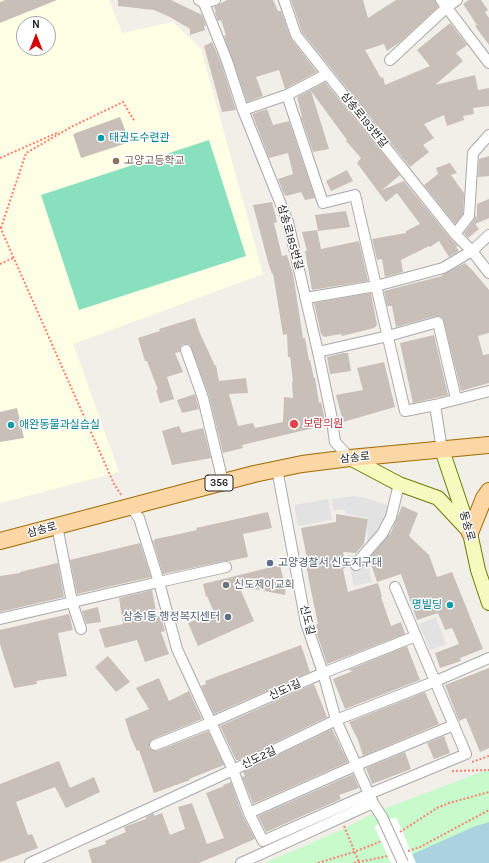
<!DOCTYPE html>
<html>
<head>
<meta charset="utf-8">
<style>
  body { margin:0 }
  #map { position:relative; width:489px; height:863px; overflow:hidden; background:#f2efe9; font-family:Karla,sans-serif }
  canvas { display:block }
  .north { position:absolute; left:16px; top:16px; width:40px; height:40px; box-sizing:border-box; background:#fff; border:1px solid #a7a7a7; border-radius:50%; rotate:0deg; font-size:11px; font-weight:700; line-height:16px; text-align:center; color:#222 }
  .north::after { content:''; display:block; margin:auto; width:14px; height:18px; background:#d40000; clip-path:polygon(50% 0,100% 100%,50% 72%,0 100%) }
</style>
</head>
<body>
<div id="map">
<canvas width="489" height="863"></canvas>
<div class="north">N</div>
</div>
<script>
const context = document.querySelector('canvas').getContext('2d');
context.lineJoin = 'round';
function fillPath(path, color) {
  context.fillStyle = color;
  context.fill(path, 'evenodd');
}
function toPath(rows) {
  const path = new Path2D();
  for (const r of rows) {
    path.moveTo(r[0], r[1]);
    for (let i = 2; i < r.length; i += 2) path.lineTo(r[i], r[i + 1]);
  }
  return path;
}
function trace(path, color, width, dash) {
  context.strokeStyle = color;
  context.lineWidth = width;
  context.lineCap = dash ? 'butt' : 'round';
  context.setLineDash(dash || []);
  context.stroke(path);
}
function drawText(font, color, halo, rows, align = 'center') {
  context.font = font + ' Karla,"Noto Sans KR",sans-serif';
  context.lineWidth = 3;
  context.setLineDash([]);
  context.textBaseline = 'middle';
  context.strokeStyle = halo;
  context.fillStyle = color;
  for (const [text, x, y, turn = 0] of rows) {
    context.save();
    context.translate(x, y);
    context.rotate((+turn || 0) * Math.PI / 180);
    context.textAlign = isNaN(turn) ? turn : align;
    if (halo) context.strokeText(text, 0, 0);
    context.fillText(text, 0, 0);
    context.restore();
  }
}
fillPath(toPath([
  [0,0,109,0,122,33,173,22,201,49,263,274,73,344,119,472,0,503],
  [24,24,48,24,48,48,24,48]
]), '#ffffe5');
fillPath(toPath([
  [489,769,489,863,265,863,345,828,378,811]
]), '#c8facc');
fillPath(toPath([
  [209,140,246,256,79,310,41,195]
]), '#88e0be');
fillPath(toPath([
  [355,496,366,498,389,506,382,529,371,542,367,541,368,518,346,514,345,510,333,510,332,499],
  [328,499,332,520,298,526,294,505],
  [365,548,372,582,354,586,347,555,357,555],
  [436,617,446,644,430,650,419,624]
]), '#e2e2e2');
fillPath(toPath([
  [489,822,489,863,393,863,473,827]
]), '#aad3df');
fillPath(toPath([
  [396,817,416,863,391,863,374,826]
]), '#fff');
fillPath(toPath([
  [5,0,57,0,0,23,0,2],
  [118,0,171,0,202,15,206,26,204,26,205,30,190,35,190,29,170,17,154,10,118,6],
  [227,0,273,0,278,11,281,11,291,39,317,72,285,89,279,70,256,77,263,96,247,102,224,36,226,35,221,20,218,21,215,12,216,12,214,7],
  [291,0,363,0,368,18,396,0,435,0,438,7,400,42,387,51,384,44,365,50,381,78,383,77,385,85,430,66,417,50,450,23,467,45,456,53,463,61,435,85,475,75,478,90,489,88,489,106,473,108,474,114,463,116,464,120,447,126,444,115,424,124,434,138,423,145,429,152,410,167,302,32],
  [469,0,481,0,488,10,485,12,489,18,489,45,475,26,477,25,463,4],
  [212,42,221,63,236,110,222,112,204,46],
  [325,82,400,175,382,190,404,181,450,238,458,246,456,247,459,251,449,257,439,241,430,247,429,246,401,260,403,272,385,277,382,259,377,260,372,239,406,233,406,231,420,224,397,193,386,202,357,163,361,158,346,141,347,140,311,91,329,149,313,152,301,117,302,117,297,97],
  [267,109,273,125,289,121,315,198,305,200,301,192,286,196,284,194,278,179,293,174,288,153,269,158,252,114],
  [120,117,130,142,81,158,73,134],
  [489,156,489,176,478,177,479,159],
  [450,163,457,173,451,175,464,193,463,214,455,224,424,185,438,174,436,168],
  [347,170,353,181,331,191,326,181],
  [489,199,489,218,475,224,479,229,468,238,464,233,474,220,476,215,477,219,477,204],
  [272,202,277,222,274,223,282,256,287,255,293,274,303,338,305,338,309,360,310,360,314,378,315,378,319,403,321,402,326,425,242,445,243,448,223,453,209,396,190,345,188,344,183,344,181,346,180,352,175,353,183,372,167,377,174,399,160,403,156,390,158,390,147,361,145,361,138,338,160,331,159,329,195,318,199,331,215,366,216,365,219,381,246,378,248,393,229,394,238,426,253,423,255,428,283,422,284,397,293,398,292,382,293,381,290,357,288,357,287,334,283,335,273,273,272,274,268,262,253,205],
  [346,211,350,227,318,231,315,215],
  [317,230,321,249,359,241,368,281,312,290,305,251,307,251,302,232],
  [465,263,473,271,489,290,489,333,478,336,483,355,489,354,489,383,461,391,443,318,440,316,436,316,396,327,392,306,387,306,384,291,442,276,442,275],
  [371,293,377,325,374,328,342,336,341,334,324,337,321,334,314,303],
  [434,335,448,395,413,403,400,343],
  [343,353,348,353,351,371,330,374,327,357],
  [384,362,395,407,343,422,336,395,363,390,357,368],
  [195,394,199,409,182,413,177,400],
  [17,408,24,438,0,442,0,412],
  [179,426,182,433,203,428,211,458,172,465,162,431],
  [402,506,418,513,409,536,429,555,437,577,452,572,483,649,460,658,461,661,440,668,435,653,459,644,452,628,445,630,438,613,417,620,401,574,377,582,369,558,391,532],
  [268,512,272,528,243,534,248,557,229,561,225,561,163,574,153,541,155,540,155,539,175,535,197,530,196,528],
  [336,514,368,519,364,544,356,553,343,552,346,567,343,569,348,592,378,583,382,597,381,597,391,626,401,622,405,634,327,664,316,631,318,631,316,625,318,624,309,581,306,564,308,564,301,528,336,522],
  [140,543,151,577,77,594,70,560],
  [57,563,58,563,64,597,0,612,0,576,20,573,20,572],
  [280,565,284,582,286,581,285,595,239,586,254,621,198,646,188,623,214,612,207,596,206,597,203,584],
  [152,590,157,616,160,615,165,631,161,632,169,654,145,662,137,640,105,648,99,629,123,624,119,598],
  [98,607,101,622,86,624,82,611],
  [69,614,73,630,58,633,67,676,36,681,37,684,14,688,0,644,0,630],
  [301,645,310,672,214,714,201,686,206,684,205,681],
  [407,646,420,680,345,709,333,679,353,671,348,670],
  [108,656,130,682,116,692,95,667],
  [489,668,489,748,480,752,466,718,459,721,445,685],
  [159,678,169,701,189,691,202,719,153,739,149,744,149,748,154,751,157,751,208,731,224,765,189,779,190,780,154,793,139,750,137,751,131,738,125,719,149,709,136,688],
  [314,684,327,717,239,760,236,760,220,726],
  [425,692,439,724,363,756,358,740,349,722],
  [332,729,348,762,253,804,242,777,245,776,243,772],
  [444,736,450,753,434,759,427,743],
  [405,752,411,769,372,784,366,768],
  [59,761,70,788,94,777,100,792,66,808,55,787,16,802,28,835,32,834,38,848,0,862,0,784],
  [353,774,359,788,339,795,341,799,266,832,258,816],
  [231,782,243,816,255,839,199,863,92,863,88,850,106,844,105,841,126,832,124,827,143,820,146,819,146,817,154,813,154,816,162,813,170,835,185,829,178,807,192,803,207,844,224,838,206,793,224,786,223,785]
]), '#c7bfb8');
const street = toPath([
  [199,0,204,3,227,61,243,110,288,222,318,352,331,414,335,442,350,458],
  [284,0,296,35,455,234,472,251,489,273],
  [441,0,489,63],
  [204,3,215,0],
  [390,60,447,7,457,0],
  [287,95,323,203,355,195,405,411,435,405],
  [243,110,287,95,327,74],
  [455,234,469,216,473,153,489,135],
  [306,298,376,286,443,268,472,251,489,235],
  [186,350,203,398,223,482],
  [318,352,388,336,438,322,456,399],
  [442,450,435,405,489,391],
  [277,469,306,623,323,673,336,720,373,803,382,817],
  [57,526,72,602,81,629],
  [356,565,361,558,382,534,391,517,399,484],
  [226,567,159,582,177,649,233,770,249,813,263,841,369,794,466,754,395,587],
  [0,619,159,582,139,518,130,506],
  [155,745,210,723,323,673,416,636],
  [249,813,357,765,454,725],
  [30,863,233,770,336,720,436,681,489,658],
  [241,863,373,803]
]);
const secondary = toPath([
  [442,450,470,533,478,570,489,603],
  [350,458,399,484,438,498,467,529]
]);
const primary = toPath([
  [470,533,484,498,489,491],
  [0,541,254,474,302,464,350,458,489,445]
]);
trace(street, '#a9a9a9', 12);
trace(secondary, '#707d05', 16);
trace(primary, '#a06b00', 18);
trace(toPath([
  [0,158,59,132],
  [0,227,114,484,122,496],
  [1,228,26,153,71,127,123,102,135,122],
  [0,264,13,258],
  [472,762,489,756],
  [452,771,489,770],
  [344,826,359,862],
  [400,832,437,808,449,803,489,792],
  [408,851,420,847,489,810],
  [318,863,354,852,382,841],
  [354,863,388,856]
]), '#fa8072', 2, [2, 2]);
trace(street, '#fff', 10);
trace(secondary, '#f7fabf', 14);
trace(primary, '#fcd6a4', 16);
const streetBridge = toPath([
  [382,817,403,863]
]);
trace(streetBridge, '#a9a9a9', 12, []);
trace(streetBridge, '#fff', 10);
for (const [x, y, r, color] of [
  [101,138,4,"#0f9aa8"],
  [116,161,4,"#8d6e63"],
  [294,424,5,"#e0444e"],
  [11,425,4,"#0f9aa8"],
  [270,563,4,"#5c6f8a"],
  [226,585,4,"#6b7280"],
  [450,605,4,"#0f9aa8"],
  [228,617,4,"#5c6f8a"]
]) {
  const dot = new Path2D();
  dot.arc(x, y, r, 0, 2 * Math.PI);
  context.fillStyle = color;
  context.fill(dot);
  trace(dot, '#fff', 1.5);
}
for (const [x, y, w] of [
  [219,483,28]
]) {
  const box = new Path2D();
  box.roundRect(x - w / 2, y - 8, w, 16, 3);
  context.fillStyle = '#fff';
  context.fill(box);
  trace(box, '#222', 1);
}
drawText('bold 10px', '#222', null, [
  ["356",219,483]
]);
drawText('11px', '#222', '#fff', [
  ["삼송로193번길",364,120,51],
  ["삼송로185번길",290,237,74],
  ["삼송로",355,458,-6],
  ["동송로",467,526,74],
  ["삼송로",42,530,-15],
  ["신도길",307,620,76],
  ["신도1길",285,690,-24],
  ["신도2길",259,758,-26]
]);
drawText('11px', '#0d838f', '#fff', [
  ["태권도수련관",109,138],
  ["애완동물과실습실",19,425],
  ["명빌딩",442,605,"right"]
], 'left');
drawText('11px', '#785e54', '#fff', [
  ["고양고등학교",124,161]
], 'left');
drawText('11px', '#be3a42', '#fff', [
  ["보람의원",303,424]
], 'left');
drawText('11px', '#4e5e75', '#fff', [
  ["고양경찰서 신도지구대",278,563],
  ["삼송1동 행정복지센터",220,617,"right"]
], 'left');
drawText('11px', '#5b616d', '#fff', [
  ["신도제이교회",234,585]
], 'left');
</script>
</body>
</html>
